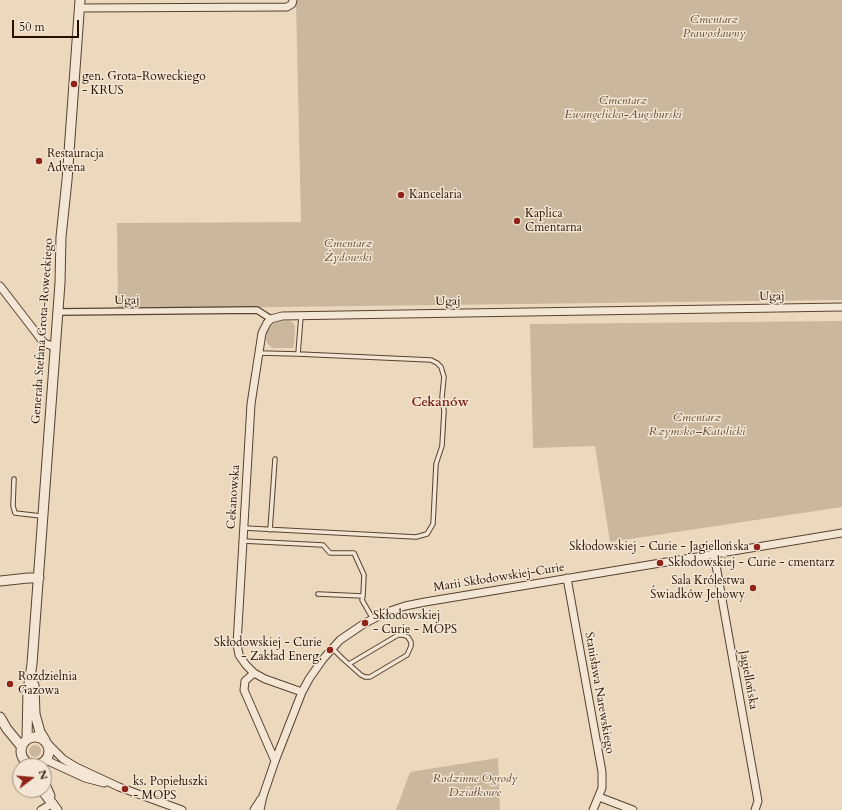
<!DOCTYPE html>
<html>
<head>
<meta charset="utf-8">
<style>
  body { margin:0 }
  #map { position:relative; width:842px; height:810px; overflow:hidden; background:#ecd9bd; font-family:Cardo,serif }
  canvas { display:block }
  .north { position:absolute; left:12px; top:758px; width:40px; height:40px; box-sizing:border-box; background:#f3e6d4; border:1px solid #a1907f; border-radius:50%; rotate:74deg; font-size:11px; font-weight:700; line-height:16px; text-align:center; color:#251000 }
  .north::after { content:''; display:block; margin:auto; width:14px; height:18px; background:#8f2418; clip-path:polygon(50% 0,100% 100%,50% 72%,0 100%) }
  .scale { position:absolute; left:12px; top:20px; width:67px; height:18px; box-sizing:border-box; border:2px solid #251000; border-top:0; padding-left:5px; font-size:12px; line-height:14px; white-space:nowrap; color:#251000; -webkit-text-stroke:3px #f3e6d4; paint-order:stroke }
</style>
</head>
<body>
<div id="map">
<canvas width="842" height="810"></canvas>
<div class="north">N</div>
<div class="scale">50 m</div>
</div>
<script>
const context = document.querySelector('canvas').getContext('2d');
context.lineJoin = 'round';
function fillPath(path, color) {
  context.fillStyle = color;
  context.fill(path, 'evenodd');
}
function toPath(rows) {
  const path = new Path2D();
  for (const r of rows) {
    if (r.length === 3) {
      path.moveTo(r[0] + r[2], r[1]);
      path.arc(r[0], r[1], r[2], 0, 2 * Math.PI);
      continue;
    }
    path.moveTo(r[0], r[1]);
    for (let i = 2; i < r.length; i += 2) path.lineTo(r[i], r[i + 1]);
  }
  return path;
}
function trace(path, color, width, dash) {
  context.strokeStyle = color;
  context.lineWidth = width;
  context.lineCap = dash ? 'butt' : 'round';
  context.setLineDash(dash || []);
  context.stroke(path);
}
function drawText(font, color, halo, rows, align = 'center') {
  context.font = font + ' Cardo,serif';
  context.lineWidth = 3;
  context.setLineDash([]);
  context.textBaseline = 'middle';
  context.strokeStyle = halo;
  context.fillStyle = color;
  for (const [text, x, y, turn = 0] of rows) {
    context.save();
    context.translate(x, y);
    context.rotate((+turn || 0) * Math.PI / 180);
    context.textAlign = isNaN(turn) ? turn : align;
    if (halo) context.strokeText(text, 0, 0);
    context.fillText(text, 0, 0);
    context.restore();
  }
}
fillPath(toPath([
  [296,0,842,0,842,300,118,309,117,223,301,222],
  [281,321,290,321,293,323,295,326,294,345,293,348,272,348,267,343,266,339,268,329,276,322],
  [842,321,842,507,610,542,595,446,533,448,530,324],
  [35,751,6],
  [498,758,500,810,396,810,410,772]
]), '#cab79d');
const service = toPath([
  [259,353,298,354,301,316],
  [14,479,13,506,15,513,41,516],
  [244,528,416,537,427,534,433,524,436,464,442,446,444,411,442,397,444,377,441,367,437,363,431,360,298,354],
  [270,530,275,459],
  [243,541,323,545,330,553,354,553,364,575,363,596,318,594],
  [363,596,362,600,373,619],
  [333,649,342,658,361,675,365,677,370,677,407,655,411,646,411,642,408,637,403,635,398,635,349,664]
]);
const pedestrian = toPath([
  [57,312,257,310,271,319]
]);
const minor = toPath([
  [79,8,287,7,292,4,293,0],
  [0,286,44,343,55,347],
  [714,554,758,801,755,810],
  [567,578,602,772,602,788,593,810],
  [254,673,245,681,244,690,275,761],
  [302,692,265,679,254,673,246,665,239,655,237,644,251,404,262,333,267,323,271,319,282,316,402,314,842,307],
  [49,745,63,759,76,767,119,787,182,810],
  [46,760,85,778,104,783],
  [599,797,633,810],
  [41,810,53,803],
  [254,810,261,799],
  [260,810,263,796,275,761,302,692,309,679,323,659,340,640,365,623,387,612,405,606,425,602,842,533]
]);
const tertiary = toPath([
  [0,581,28,578,39,578],
  [34,685,35,714,40,732,45,740],
  [0,717,7,729,21,746],
  [35,751,14],
  [27,739,28,690,32,664,60,283,61,237,67,180,80,0],
  [44,782,50,796],
  [42,790,57,810]
]);
trace(service, '#57422f', 5.5);
trace(pedestrian, '#57422f', 8);
trace(minor, '#57422f', 9);
trace(tertiary, '#57422f', 11);
trace(service, '#f3e6d4', 3.5);
trace(pedestrian, '#f3e6d4', 5.5);
trace(minor, '#f3e6d4', 7);
trace(tertiary, '#f3e6d4', 9);
for (const [x, y, r, color] of [
  [74,84,4,"#8f2418"],
  [39,161,4,"#8f2418"],
  [401,195,4,"#8f2418"],
  [517,221,4,"#8f2418"],
  [757,547,4,"#8f2418"],
  [660,563,4,"#8f2418"],
  [753,588,4,"#8f2418"],
  [365,623,4,"#8f2418"],
  [330,650,4,"#8f2418"],
  [10,684,4,"#8f2418"],
  [125,789,4,"#8f2418"]
]) {
  const dot = new Path2D();
  dot.arc(x, y, r, 0, 2 * Math.PI);
  context.fillStyle = color;
  context.fill(dot);
  trace(dot, '#f3e6d4', 1.5);
}
drawText('italic 12px', '#5f4a37', '#f3e6d4', [
  ["Cmentarz",714,20],
  ["Prawosławny",714,34],
  ["Cmentarz",623,101],
  ["Ewangelicko-Augsburski",623,115],
  ["Cmentarz",348,244],
  ["Żydowski",348,258],
  ["Cmentarz",697,418],
  ["Rzymsko–Katolicki",697,432],
  ["Rodzinne Ogrody",475,779],
  ["Działkowe",475,793]
]);
drawText('12px', '#251000', '#f3e6d4', [
  ["gen. Grota-Roweckiego",82,77],
  ["- KRUS",82,91],
  ["Restauracja",47,154],
  ["Advena",47,168],
  ["Kancelaria",409,195],
  ["Kaplica",525,214],
  ["Cmentarna",525,228],
  ["Skłodowskiej - Curie - Jagiellońska",749,547,"right"],
  ["Skłodowskiej - Curie - cmentarz",668,563],
  ["Sala Królestwa",745,581,"right"],
  ["Świadków Jehowy",745,595,"right"],
  ["Skłodowskiej",373,616],
  ["- Curie - MOPS",373,630],
  ["Skłodowskiej - Curie",322,643,"right"],
  ["- Zakład Energ.",322,657,"right"],
  ["Rozdzielnia",18,677],
  ["Gazowa",18,691],
  ["ks. Popiełuszki",133,782],
  ["- MOPS",133,796]
], 'left');
drawText('12px', '#251000', '#f3e6d4', [
  ["Ugaj",772,297,-1],
  ["Ugaj",127,301,-1],
  ["Ugaj",448,302,-1],
  ["Generała Stefana Grota-Roweckiego",43,331,-86],
  ["Cekanowska",234,497,-86],
  ["Marii Skłodowskiej-Curie",499,578,-9],
  ["Jagiellońska",748,680,80],
  ["Stanisława Narewskiego",599,693,80]
]);
drawText('bold 13px', '#7a1f14', '#f3e6d4', [
  ["Cekanów",440,403]
]);
</script>
</body>
</html>
